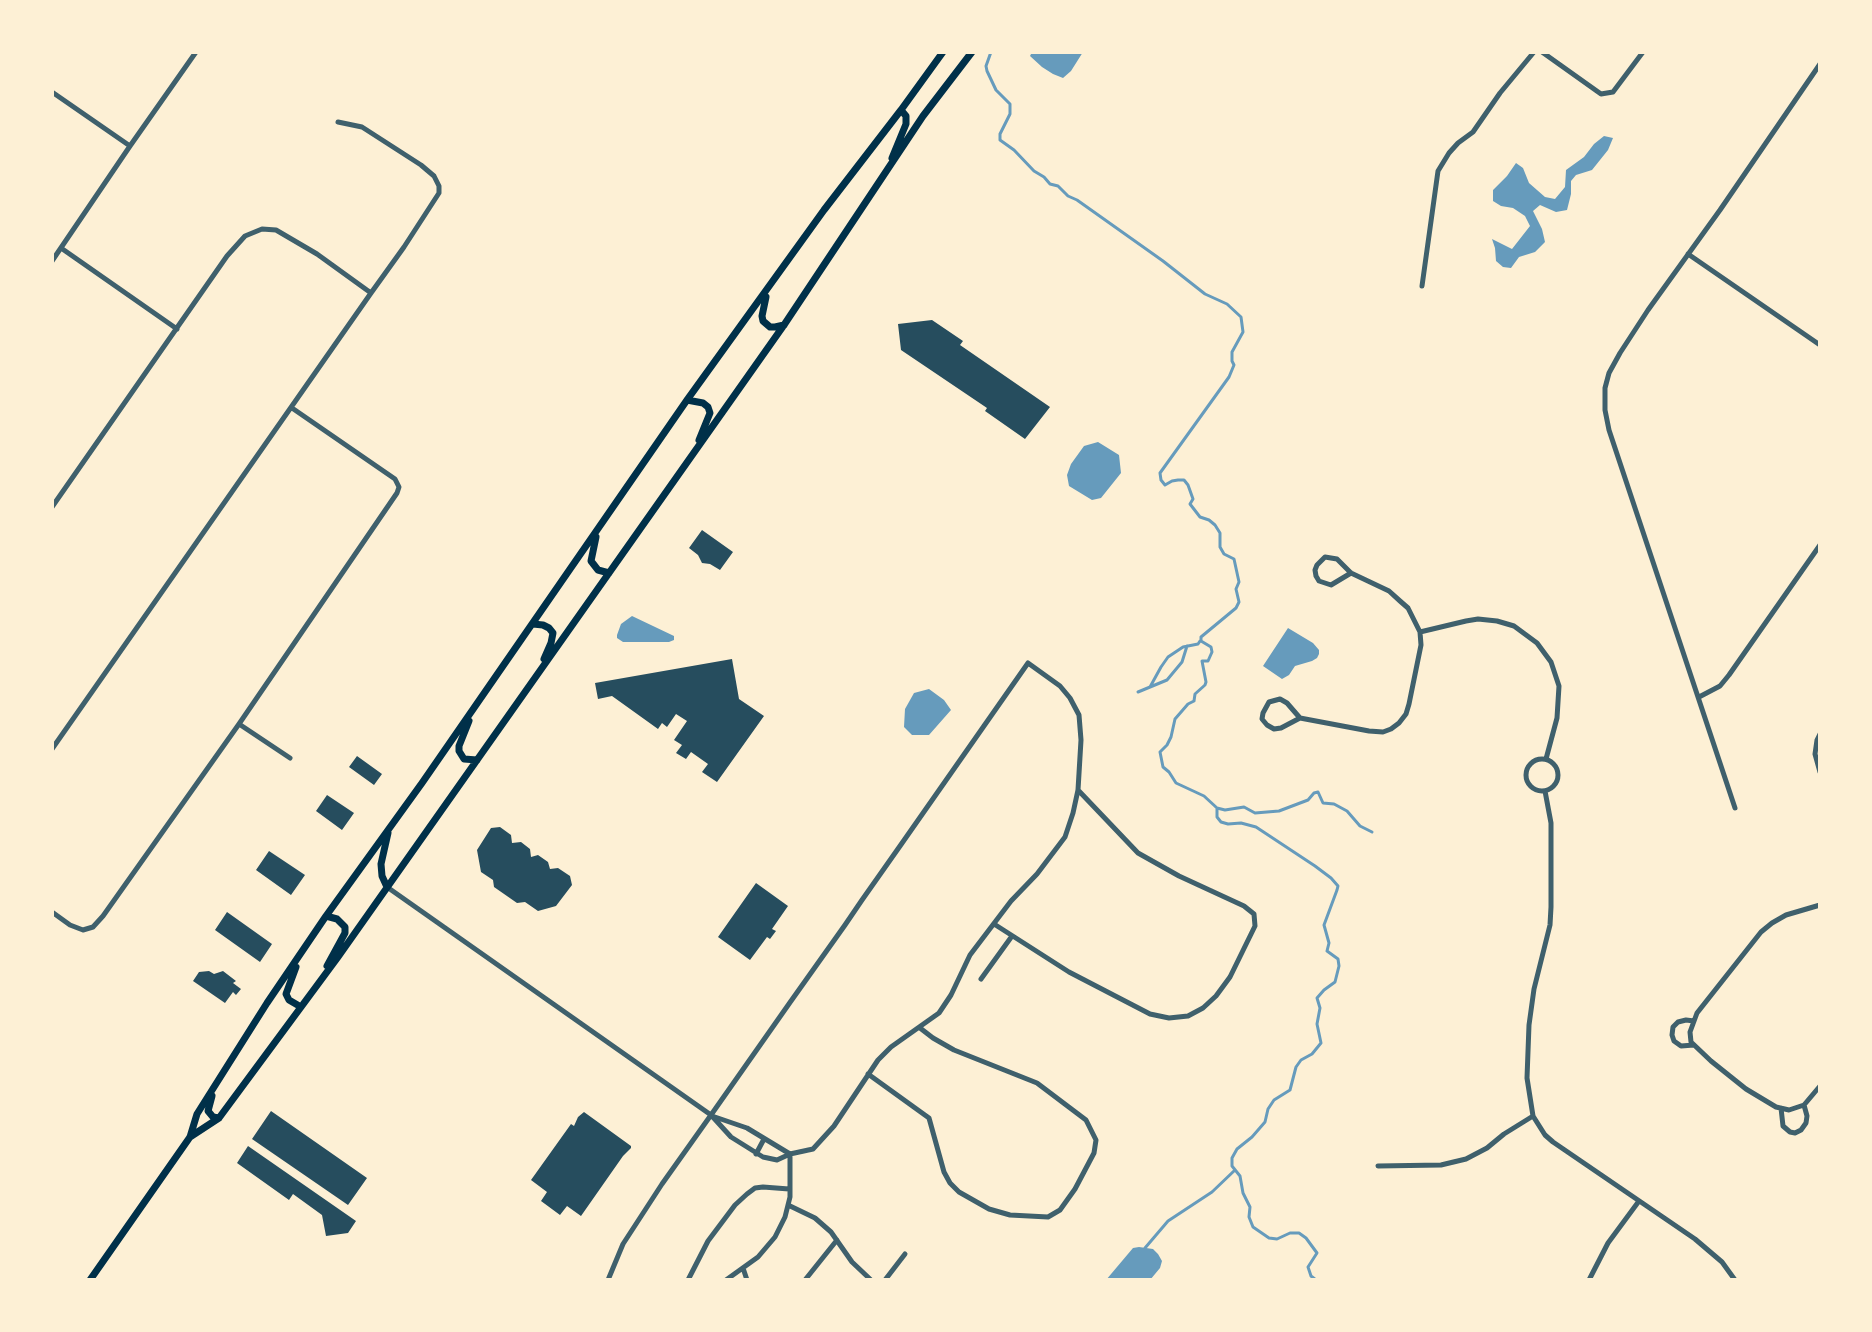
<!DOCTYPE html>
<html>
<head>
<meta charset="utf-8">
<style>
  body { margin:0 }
  #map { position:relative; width:1872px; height:1332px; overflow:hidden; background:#fdf0d5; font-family:Cabin,sans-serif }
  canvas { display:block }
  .frame { position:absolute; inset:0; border:54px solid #fdf0d5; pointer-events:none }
</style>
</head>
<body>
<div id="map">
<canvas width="1872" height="1332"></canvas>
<div class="frame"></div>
</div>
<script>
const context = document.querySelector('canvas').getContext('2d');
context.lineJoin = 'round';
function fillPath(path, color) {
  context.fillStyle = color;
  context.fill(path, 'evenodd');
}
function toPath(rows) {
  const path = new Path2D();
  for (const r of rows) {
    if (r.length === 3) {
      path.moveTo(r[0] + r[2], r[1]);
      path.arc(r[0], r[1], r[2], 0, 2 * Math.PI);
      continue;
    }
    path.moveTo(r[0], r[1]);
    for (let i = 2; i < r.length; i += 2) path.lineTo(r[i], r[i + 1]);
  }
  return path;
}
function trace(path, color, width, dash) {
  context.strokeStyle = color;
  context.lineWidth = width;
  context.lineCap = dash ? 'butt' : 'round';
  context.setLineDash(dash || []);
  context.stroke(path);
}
fillPath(toPath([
  [1032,52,1083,52,1071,71,1063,78,1053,74,1042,67,1030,56],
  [1604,136,1613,138,1608,150,1592,170,1576,175,1571,181,1571,194,1567,210,1556,212,1540,205,1533,211,1542,229,1545,242,1535,252,1519,257,1511,268,1503,267,1496,261,1495,248,1492,239,1512,249,1530,226,1525,216,1513,208,1501,206,1493,201,1493,190,1507,176,1516,163,1523,168,1529,183,1545,197,1555,199,1565,187,1566,170,1584,157,1594,144],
  [1098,442,1119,455,1121,473,1101,498,1092,500,1069,486,1067,475,1071,464,1084,446],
  [632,616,674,636,674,640,669,642,623,642,617,638,617,635,621,624],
  [1288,628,1313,643,1319,650,1319,654,1317,658,1312,661,1295,666,1289,675,1282,679,1263,666],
  [929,689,944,700,951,710,929,735,912,735,904,727,905,709,914,693],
  [1139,1247,1153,1249,1158,1254,1162,1261,1160,1268,1150,1280,1106,1280,1133,1248]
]), '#669bbc');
trace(toPath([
  [991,52,986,66,987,71,996,90,1010,104,1010,114,1000,134,1000,140,1014,150,1034,171,1044,177,1050,184,1058,186,1068,196,1077,200,1163,261,1205,294,1227,304,1241,317,1243,332,1232,352,1232,361,1234,365,1229,377,1160,473,1161,480,1165,485,1172,481,1178,480,1184,480,1188,485,1193,499,1190,504,1200,517,1209,520,1215,525,1220,533,1220,547,1224,554,1234,559,1239,582,1236,589,1239,602,1236,608,1201,637,1201,641,1211,647,1212,652,1208,661,1202,661,1206,682,1205,685,1195,694,1194,701,1188,704,1175,719,1171,737,1167,745,1160,752,1163,767,1169,772,1176,783,1204,796,1217,808,1225,810,1244,807,1255,813,1279,811,1308,800,1314,793,1318,792,1323,803,1334,804,1347,811,1360,826,1372,832],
  [1150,687,1161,667,1168,657,1183,647,1198,644,1200,641],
  [1138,692,1167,680,1182,662,1187,646],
  [1217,808,1217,817,1221,822,1228,824,1241,823,1256,827,1315,866,1331,878,1338,886,1337,890,1324,925,1329,943,1327,951,1338,959,1339,966,1335,982,1324,990,1317,998,1320,1008,1317,1024,1321,1043,1312,1054,1301,1060,1296,1067,1290,1090,1274,1100,1268,1109,1265,1122,1252,1137,1237,1149,1232,1158,1232,1166,1240,1176,1243,1193,1250,1207,1249,1217,1253,1227,1269,1238,1277,1239,1290,1233,1299,1233,1306,1238,1317,1253,1308,1267,1311,1276,1316,1280],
  [1145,1248,1168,1221,1212,1192,1235,1170]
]), '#669bbc', 3);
fillPath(toPath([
  [932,320,963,341,960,345,1050,407,1025,439,985,411,987,408,901,350,898,324],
  [702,530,733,552,720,570,710,564,702,563,698,555,689,548],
  [732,659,739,699,764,716,717,782,702,772,708,764,691,752,686,759,676,753,682,745,674,740,687,721,676,714,667,727,662,723,658,729,612,696,598,699,595,683],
  [357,756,382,774,374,785,349,767],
  [327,795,354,813,342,830,316,811],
  [500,827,511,835,512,843,521,842,530,849,531,857,538,855,548,862,550,869,558,868,570,876,572,885,556,906,538,911,525,902,517,903,494,887,493,880,481,872,477,850,491,828],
  [269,851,305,875,291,895,256,870],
  [756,883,788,906,772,929,776,931,770,939,767,937,750,960,718,937],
  [227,912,272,944,260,962,215,930],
  [209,971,214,974,223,971,236,981,233,983,241,989,236,995,233,992,225,1003,193,981,199,972],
  [271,1111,367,1178,348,1205,252,1139],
  [584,1112,631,1146,631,1148,623,1156,581,1216,567,1206,560,1215,541,1201,547,1192,531,1180,571,1124,574,1126,578,1117],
  [248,1146,356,1221,348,1233,326,1236,322,1215,293,1194,289,1200,237,1163]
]), '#264d5e');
trace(toPath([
  [1542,52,1601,94,1613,92,1643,52],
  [52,92,130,146],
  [61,248,177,329],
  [1688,254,1820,345],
  [52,261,130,146,196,52],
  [1422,286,1438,171,1449,153,1458,143,1473,132,1500,93,1534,52],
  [52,507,227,256,245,236,262,229,276,230,317,254,371,293],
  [1420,632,1466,621,1478,619,1497,621,1514,626,1537,643,1551,662,1559,686,1557,718,1546,759],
  [1699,697,1720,686,1729,675,1820,545],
  [1300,718,1281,728,1274,729,1267,725,1262,719,1263,713,1269,702,1280,699,1287,703,1300,718,1369,731,1383,732,1391,729,1399,723,1406,714,1409,704,1421,645,1420,632,1408,608,1400,601,1389,591,1351,573,1337,559,1325,557,1317,565,1315,570,1316,576,1319,581,1331,585,1351,573],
  [239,724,290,758],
  [1820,734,1817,740,1815,754,1820,772],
  [52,749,371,293,404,247,439,193,439,186,434,176,421,165,362,127,338,122],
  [1542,775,16],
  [1545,791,1551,823,1551,907,1550,925,1534,989,1529,1025,1527,1078,1533,1116,1545,1135,1553,1142,1695,1239,1722,1262,1735,1280],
  [1735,808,1609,430,1605,410,1605,388,1609,373,1620,353,1648,310,1720,210,1820,64],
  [387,887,711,1115,731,1137,763,1157,777,1160,790,1154,813,1149,834,1126,878,1060,891,1047,939,1013,951,995,970,955,1011,901,1037,874,1065,837,1073,813,1078,790,1081,740,1079,715,1070,698,1060,686,1028,663,900,846,862,900,845,925,791,1001,711,1115,662,1184,623,1244,608,1280],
  [1820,905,1786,915,1772,923,1761,932,1697,1013,1690,1032,1691,1042,1711,1061,1746,1089,1776,1107,1789,1110,1804,1105,1820,1086],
  [52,912,70,925,83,930,93,927,103,916,239,724,397,493,399,487,395,479,292,408],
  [994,924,1069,972,1150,1014,1169,1018,1188,1016,1203,1008,1216,996,1230,977,1255,926,1254,914,1244,906,1179,876,1138,853,1078,790],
  [981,979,1012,936],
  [1694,1021,1686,1020,1678,1022,1673,1027,1672,1035,1674,1041,1681,1046,1694,1045],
  [868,1074,929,1118,944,1172,950,1183,959,1192,989,1209,1010,1215,1048,1217,1060,1210,1075,1189,1094,1153,1096,1140,1086,1120,1037,1083,954,1050,933,1038,920,1028],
  [1781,1108,1783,1126,1790,1132,1795,1133,1801,1130,1806,1123,1807,1116,1804,1105],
  [712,1116,747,1128,790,1154],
  [756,1154,764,1139],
  [1378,1166,1441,1165,1466,1159,1487,1148,1504,1134,1533,1116],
  [788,1205,815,1218,831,1232,852,1262,871,1280],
  [743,1268,747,1280],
  [688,1280,708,1241,735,1205,747,1194,755,1188,763,1187,789,1189],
  [726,1280,758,1257,775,1237,785,1217,790,1197,790,1154],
  [805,1280,837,1240],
  [885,1280,905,1254],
  [1589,1280,1608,1243,1639,1201]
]), '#3f606c', 5);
trace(toPath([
  [892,158,906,124,906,116,901,110],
  [766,297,762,316,763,321,770,327,775,327,784,325],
  [687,400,703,403,708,407,710,413,699,440],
  [596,537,591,561,598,570,609,573],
  [533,624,543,625,549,628,553,633,551,643,544,659],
  [469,721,459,746,459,751,464,759,477,760],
  [387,887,382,876,381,864,388,833],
  [326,916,337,919,345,927,345,933,327,966],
  [296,967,286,994,289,1000,301,1007],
  [212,1096,208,1111,213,1117,219,1118],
  [190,1137,219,1118,338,957,784,325,923,116,972,52],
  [90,1280,190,1137,197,1114,267,1003,326,916,422,783,687,400,824,210,901,110,943,52]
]), '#003049', 7);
</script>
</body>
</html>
